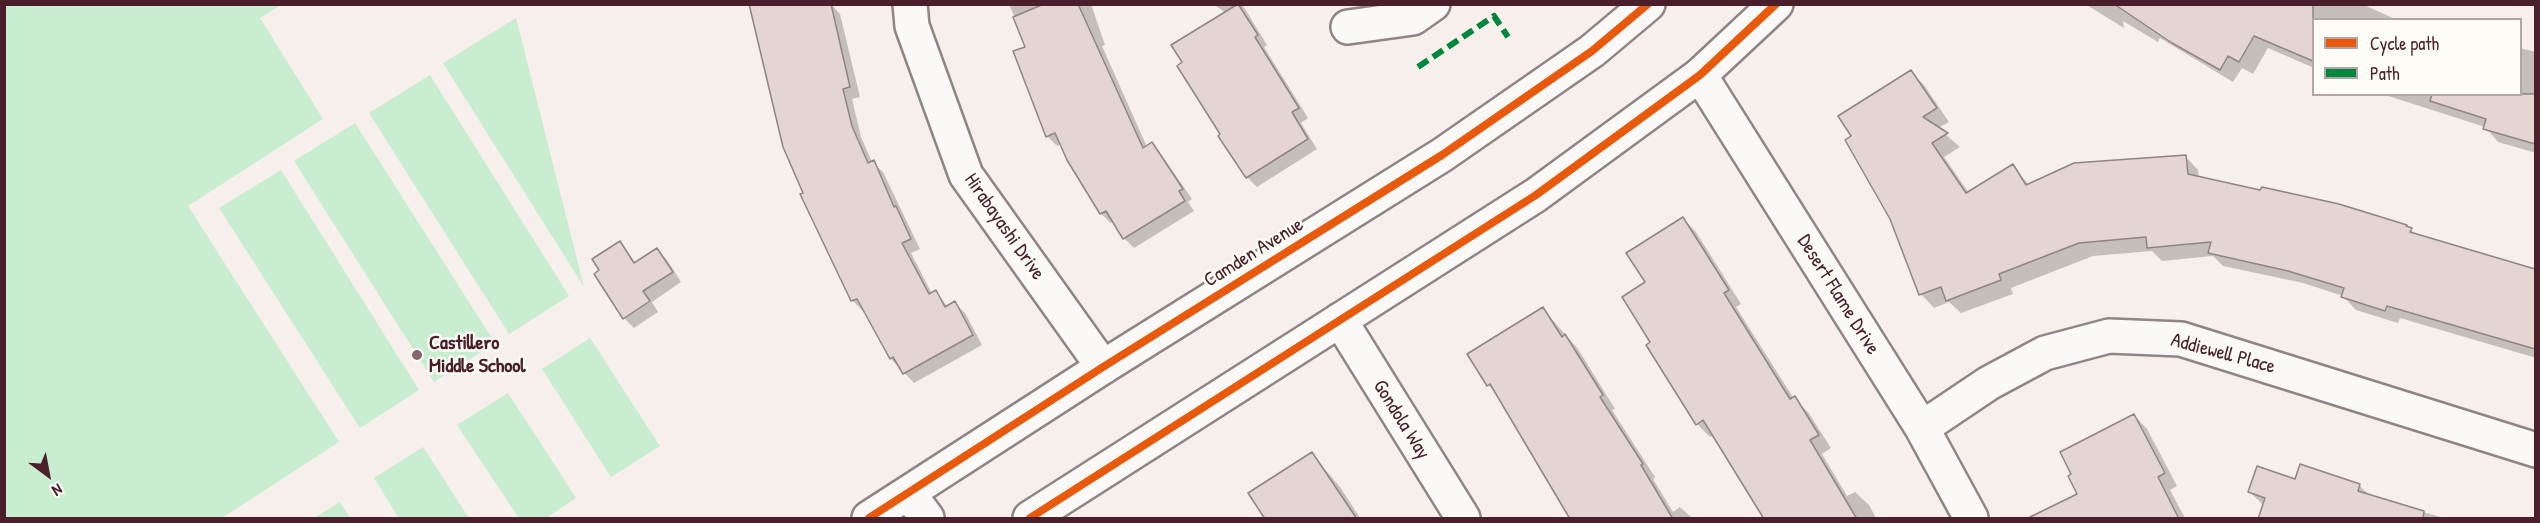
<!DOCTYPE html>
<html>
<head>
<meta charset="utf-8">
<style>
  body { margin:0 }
  #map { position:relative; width:2540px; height:523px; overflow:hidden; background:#f7efeb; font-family:"Patrick Hand",sans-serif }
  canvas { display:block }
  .frame { position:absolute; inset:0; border:6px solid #4a1f2b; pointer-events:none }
  .legend { position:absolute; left:2312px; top:18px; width:210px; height:78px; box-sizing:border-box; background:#fdfcf7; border:2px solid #b5a4a5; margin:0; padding:8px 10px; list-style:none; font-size:18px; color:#4a1f2b }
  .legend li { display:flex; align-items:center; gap:12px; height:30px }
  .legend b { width:30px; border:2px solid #b5a4a5 }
  .north { position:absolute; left:18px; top:445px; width:60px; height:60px; -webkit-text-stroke:4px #fdfcf7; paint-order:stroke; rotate:148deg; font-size:16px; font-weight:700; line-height:24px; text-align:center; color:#4a1f2b }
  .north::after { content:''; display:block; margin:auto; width:21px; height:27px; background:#4a1f2b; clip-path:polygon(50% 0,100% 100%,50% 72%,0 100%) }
</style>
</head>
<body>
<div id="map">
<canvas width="2540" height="523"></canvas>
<div class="frame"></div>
<ul class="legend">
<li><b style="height:8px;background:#e8590c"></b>Cycle path</li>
<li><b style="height:8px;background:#00873e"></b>Path</li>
</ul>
<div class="north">N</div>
</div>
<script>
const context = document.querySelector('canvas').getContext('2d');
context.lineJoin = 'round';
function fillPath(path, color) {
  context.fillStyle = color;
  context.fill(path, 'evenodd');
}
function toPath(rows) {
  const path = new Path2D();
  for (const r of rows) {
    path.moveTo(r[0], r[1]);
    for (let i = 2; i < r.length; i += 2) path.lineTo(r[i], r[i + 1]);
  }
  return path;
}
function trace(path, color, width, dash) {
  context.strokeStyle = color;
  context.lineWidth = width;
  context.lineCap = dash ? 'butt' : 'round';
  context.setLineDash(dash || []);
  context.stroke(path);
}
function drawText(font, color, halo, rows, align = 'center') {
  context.font = font + ' "Patrick Hand",sans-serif';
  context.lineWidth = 5;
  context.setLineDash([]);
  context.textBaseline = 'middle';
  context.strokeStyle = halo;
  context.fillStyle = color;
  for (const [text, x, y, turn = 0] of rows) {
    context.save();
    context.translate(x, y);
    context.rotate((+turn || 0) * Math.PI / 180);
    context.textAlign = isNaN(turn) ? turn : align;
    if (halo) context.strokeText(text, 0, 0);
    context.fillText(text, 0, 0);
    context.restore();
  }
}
fillPath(toPath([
  [4,5,281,5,260,18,323,119,188,206,339,442,222,518,5,518],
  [516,18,584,287,443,63],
  [430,75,569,296,509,334,369,113],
  [355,123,495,343,434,382,294,161],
  [281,170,419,390,360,428,219,208],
  [590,338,660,446,611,477,542,369],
  [508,393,576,498,546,518,519,518,457,425],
  [423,447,469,518,399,518,374,478],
  [340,502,350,518,314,518]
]), '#c8edd0');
fillPath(toPath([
  [831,4,840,14,860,97,852,99,861,137,872,162,883,172,920,249,911,253,932,294,936,292,948,307,955,303,965,313,982,345,914,383,891,359,864,310,862,310,853,301,802,195,805,194],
  [1009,4,1091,4,1105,45,1102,46,1147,147,1151,144,1161,154,1192,199,1188,202,1194,211,1134,248,1124,238,1114,221,1111,223,1101,214,1068,159,1062,144,1057,146,1047,136,1027,47],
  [1213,4,1242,4,1267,45,1264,47,1308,118,1301,123,1317,149,1257,187,1247,177,1222,135,1184,63,1226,13],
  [2085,4,2362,4,2397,20,2314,20,2314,68,2268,48,2253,74,2242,68,2233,82,2160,38,2158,42,2123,21,2124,28],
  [2520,48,2536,52,2536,153,2498,142,2485,127,2382,94,2520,94],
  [1911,72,1924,85,1949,122,1938,128,1960,147,1944,157,1969,193,2013,166,2029,185,2185,156,2198,170,2199,178,2338,206,2406,226,2418,236,2536,271,2536,360,2533,357,2400,318,2398,323,2356,310,2343,296,2303,283,2223,266,2213,256,2162,261,2152,251,2093,256,2011,288,2013,294,1961,313,1949,302,1934,308,1921,294],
  [1683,219,1696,232,1741,304,1736,307,1794,399,1808,412,1831,448,1822,454,1847,496,1855,492,1869,505,1876,518,1766,518,1714,435,1710,437,1697,424,1652,343,1647,283],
  [620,243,636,264,657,250,667,260,681,282,652,302,658,312,634,328,624,318],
  [1543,309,1578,349,1615,409,1612,410,1655,477,1653,479,1673,512,1680,507,1692,518,1571,518,1497,393,1488,385],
  [2134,415,2147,429,2177,486,2170,490,2185,518,2077,518,2079,494],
  [1312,454,1340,487,1360,518,1267,518],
  [2296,481,2359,485,2371,497,2444,518,2260,518,2264,506,2250,492]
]), '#0003');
const building = toPath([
  [749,4,831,4,850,87,843,89,852,126,868,163,874,160,894,207,896,206,911,239,902,243,929,294,936,290,945,307,955,301,973,335,903,374,893,357,890,359,857,299,851,301,800,194,803,193,783,147,749,4],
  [1044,4,1078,4,1143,148,1152,142,1183,189,1179,191,1185,201,1123,239,1106,211,1100,214,1067,160,1055,133,1046,137,1013,51,1025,47,1013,17,1044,4],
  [1238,4,1258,35,1255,37,1299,108,1292,112,1308,139,1246,178,1218,136,1220,134,1177,66,1182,62,1171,45,1238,4],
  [2114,4,2313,4,2313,61,2254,36,2239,62,2228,56,2220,70,2172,43,2114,4],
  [1911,70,1937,108,1923,117,1948,133,1932,143,1966,193,2013,164,2026,185,2074,163,2186,155,2188,174,2260,190,2262,187,2339,204,2407,225,2406,226,2412,228,2410,232,2535,269,2535,349,2387,306,2385,311,2341,297,2344,288,2288,271,2208,253,2211,242,2147,248,2146,237,2079,243,1999,274,2001,280,1946,301,1941,287,1919,295,1890,219,1845,140,1851,136,1838,116,1911,70],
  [2432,94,2535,94,2535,144,2483,129,2486,119,2430,101,2432,94],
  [1683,217,1729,290,1724,293,1790,399,1795,396,1819,435,1810,440,1857,519,1764,519,1703,420,1696,425,1646,345,1650,342,1622,297,1645,282,1626,253,1683,217],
  [620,241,634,263,657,248,673,272,643,291,650,301,623,319,594,274,599,270,592,259,620,241],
  [1543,307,1562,337,1565,334,1603,395,1600,397,1643,464,1641,465,1673,519,1570,519,1490,384,1487,386,1467,354,1543,307],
  [2134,414,2165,473,2158,477,2179,519,2026,519,2077,494,2068,476,2071,474,2060,452,2134,414],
  [1312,452,1357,519,1265,519,1248,493,1312,452],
  [2300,464,2360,484,2358,491,2424,511,2423,519,2258,519,2265,498,2248,492,2257,466,2295,479,2300,464]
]);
fillPath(building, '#e4d5d2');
trace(building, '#908485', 1.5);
const minor = toPath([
  [910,4,912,26,966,175,1103,367],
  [1348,27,1413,18,1433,4],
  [1700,75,1922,428,1971,518],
  [1340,320,1463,518],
  [1922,428,1989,383,2045,353,2109,336,2181,339,2536,450],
  [909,494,927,518]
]);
const secondary = toPath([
  [869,518,1103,367,1442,155,1592,51,1648,4],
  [1030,518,1536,195,1700,75,1776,4]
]);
trace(minor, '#908485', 38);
trace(secondary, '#908485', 38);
trace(minor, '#faf9f7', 33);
trace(secondary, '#faf9f7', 33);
trace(toPath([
  [1418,67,1494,16,1508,37]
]), '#00873e', 6, [12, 6]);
trace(toPath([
  [869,518,1103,367,1442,155,1592,51,1648,4],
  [1030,518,1536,195,1700,75,1776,4]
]), '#e8590c', 8);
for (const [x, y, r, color] of [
  [417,355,6,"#87686e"]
]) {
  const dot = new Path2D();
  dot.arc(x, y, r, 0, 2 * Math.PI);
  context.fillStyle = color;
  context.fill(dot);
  trace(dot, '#fdfcf7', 2);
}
drawText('20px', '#4a1f2b', '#fdfcf7', [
  ["Hirabayashi Drive",1004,227,55],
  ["Camden Avenue",1254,253,-32],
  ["Desert Flame Drive",1838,295,58],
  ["Addiewell Place",2223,354,15],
  ["Gondola Way",1401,420,58]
]);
drawText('bold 20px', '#4a1f2b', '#fdfcf7', [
  ["Castillero",429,344],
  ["Middle School",429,367]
], 'left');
</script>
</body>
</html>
